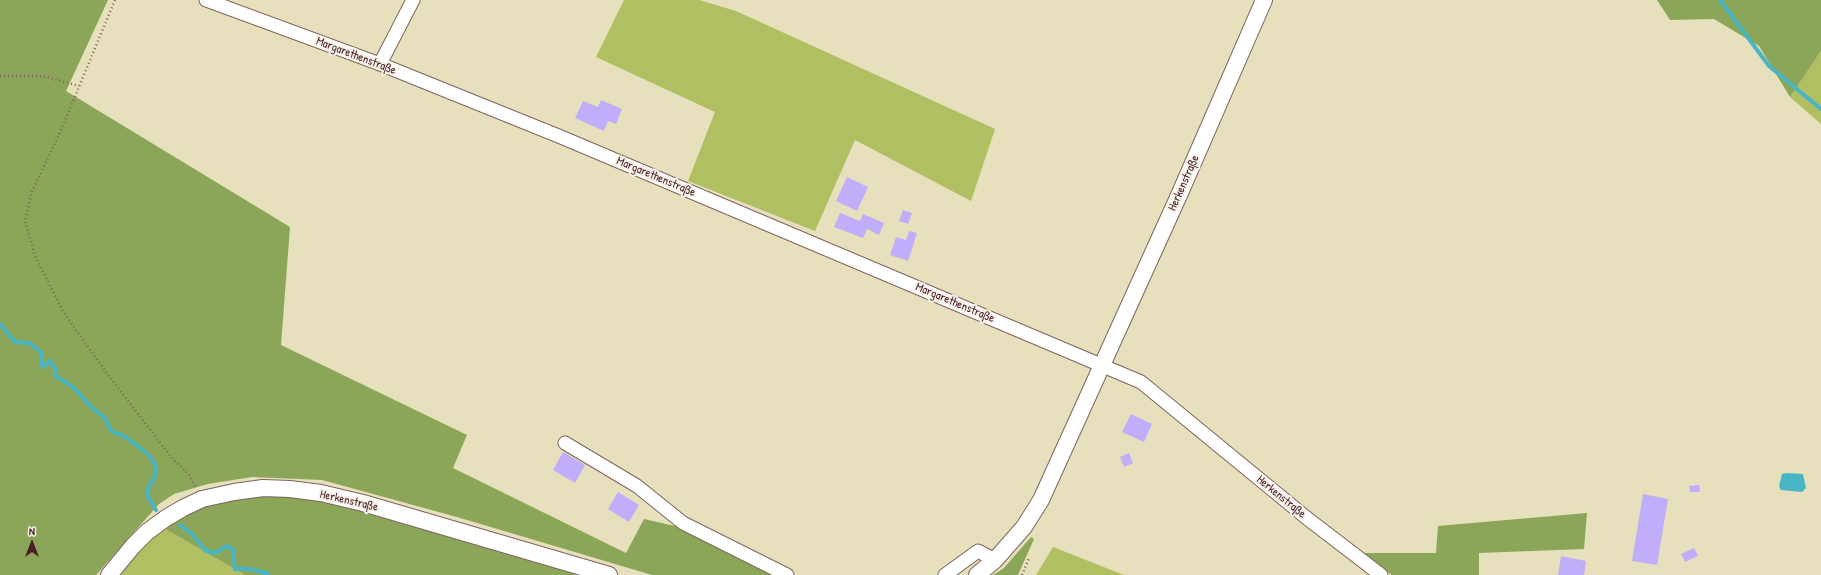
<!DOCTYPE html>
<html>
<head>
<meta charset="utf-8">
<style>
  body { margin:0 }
  #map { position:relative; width:1821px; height:575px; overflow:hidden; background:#e6e0bc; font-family:"Patrick Hand",sans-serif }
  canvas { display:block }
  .north { position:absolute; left:12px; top:523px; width:40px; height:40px; -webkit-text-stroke:3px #f7f3e8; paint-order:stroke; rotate:0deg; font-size:11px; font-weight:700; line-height:16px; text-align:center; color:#4a1f2b }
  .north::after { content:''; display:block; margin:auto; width:14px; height:18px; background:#4a1f2b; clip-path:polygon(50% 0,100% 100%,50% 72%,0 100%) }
</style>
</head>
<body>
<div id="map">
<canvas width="1821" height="575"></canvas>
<div class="north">N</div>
</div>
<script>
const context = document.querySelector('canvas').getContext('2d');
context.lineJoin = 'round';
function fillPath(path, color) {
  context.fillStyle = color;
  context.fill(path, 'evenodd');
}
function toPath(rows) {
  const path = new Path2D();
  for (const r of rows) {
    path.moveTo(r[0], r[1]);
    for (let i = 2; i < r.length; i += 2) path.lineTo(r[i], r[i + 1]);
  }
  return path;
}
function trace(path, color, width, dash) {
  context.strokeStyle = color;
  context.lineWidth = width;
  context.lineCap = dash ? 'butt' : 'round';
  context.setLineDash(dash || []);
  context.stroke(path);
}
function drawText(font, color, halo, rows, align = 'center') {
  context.font = font + ' "Patrick Hand",sans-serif';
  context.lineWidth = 4;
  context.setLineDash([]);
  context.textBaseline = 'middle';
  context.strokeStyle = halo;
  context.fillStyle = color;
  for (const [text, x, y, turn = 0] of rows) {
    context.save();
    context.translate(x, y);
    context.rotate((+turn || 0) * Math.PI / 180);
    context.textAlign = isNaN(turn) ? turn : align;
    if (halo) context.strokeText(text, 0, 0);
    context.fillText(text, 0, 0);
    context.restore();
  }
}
fillPath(toPath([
  [624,0,699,0,736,11,995,129,971,201,855,140,815,231,688,181,715,112,596,57],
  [1821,51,1821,124,1790,97],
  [162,527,245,575,117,575],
  [1053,547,1124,575,1036,575]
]), '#afbf62');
fillPath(toPath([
  [0,0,108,0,66,91,290,227,281,345,467,435,453,468,626,553,644,519,679,527,777,575,652,575,457,517,322,480,252,477,208,484,174,494,159,504,96,575,0,575],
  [1657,0,1821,0,1821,51,1790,97,1759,46,1714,19,1670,20],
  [256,495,302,496,371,511,582,575,245,575,162,527,184,514,210,504],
  [1587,513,1584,549,1479,553,1479,575,1392,575,1361,553,1436,553,1438,526],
  [1031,537,1034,539,1018,575,993,575,1004,568]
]), '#8ba658');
fillPath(toPath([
  [1786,473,1803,474,1806,488,1802,492,1781,490,1779,486,1782,474]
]), '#49b5c5');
trace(toPath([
  [1720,0,1769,66,1821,109],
  [0,324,15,342,29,343,40,351,42,355,41,363,43,367,50,361,56,370,56,376,73,387,91,407,105,418,111,431,124,436,148,454,156,466,154,480,149,486,147,495,156,510],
  [180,525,192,534,206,551,215,553,227,546,233,550,235,569,250,569,267,573,268,575]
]), '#49b5c5', 4);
fillPath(toPath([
  [601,100,622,109,616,124,608,121,604,131,575,118,583,101,598,107],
  [847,177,868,187,857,211,836,201],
  [903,210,912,213,908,224,899,221],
  [840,213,860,221,863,214,884,223,879,235,867,229,863,238,834,227],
  [909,231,917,233,908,261,890,255,896,237,906,240],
  [1131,414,1152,424,1144,442,1122,432],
  [563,452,585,465,575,483,553,470],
  [1129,453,1133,463,1124,467,1120,457],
  [1699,485,1700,492,1690,492,1689,486],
  [618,492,639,505,629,522,608,509],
  [1643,494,1668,499,1657,565,1632,561],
  [1694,548,1698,556,1685,562,1681,554],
  [1561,556,1586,561,1584,575,1558,575]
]), '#c1aefa');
const minor = toPath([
  [206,0,380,64,561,137,1141,382,1308,519,1381,575],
  [380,64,413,0],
  [565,443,637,486,683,523,787,575],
  [945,575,978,551,995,560]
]);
const major = toPath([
  [109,575,133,546,147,532,166,518,183,508,202,499,234,492,263,488,290,489,321,493,363,503,609,575],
  [977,575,995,560,1024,527,1041,500,1180,193,1264,0]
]);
trace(minor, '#81635e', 15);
trace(major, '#81635e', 18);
trace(toPath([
  [115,0,59,135,32,191,25,221,35,256,64,313,106,372,171,457,189,475,196,488],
  [0,76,42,76,79,86],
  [1022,575,1029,558]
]), '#81635e', 2.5, [1, 3]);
trace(minor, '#fff', 13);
trace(major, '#fff', 16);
drawText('12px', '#4a1f2b', '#f7f3e8', [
  ["Margarethenstraße",356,56,21],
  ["Margarethenstraße",656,177,23],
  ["Herkenstraße",1184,183,-66],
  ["Margarethenstraße",955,303,23],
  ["Herkenstraße",1281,497,39],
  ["Herkenstraße",349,501,13]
]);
</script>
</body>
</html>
